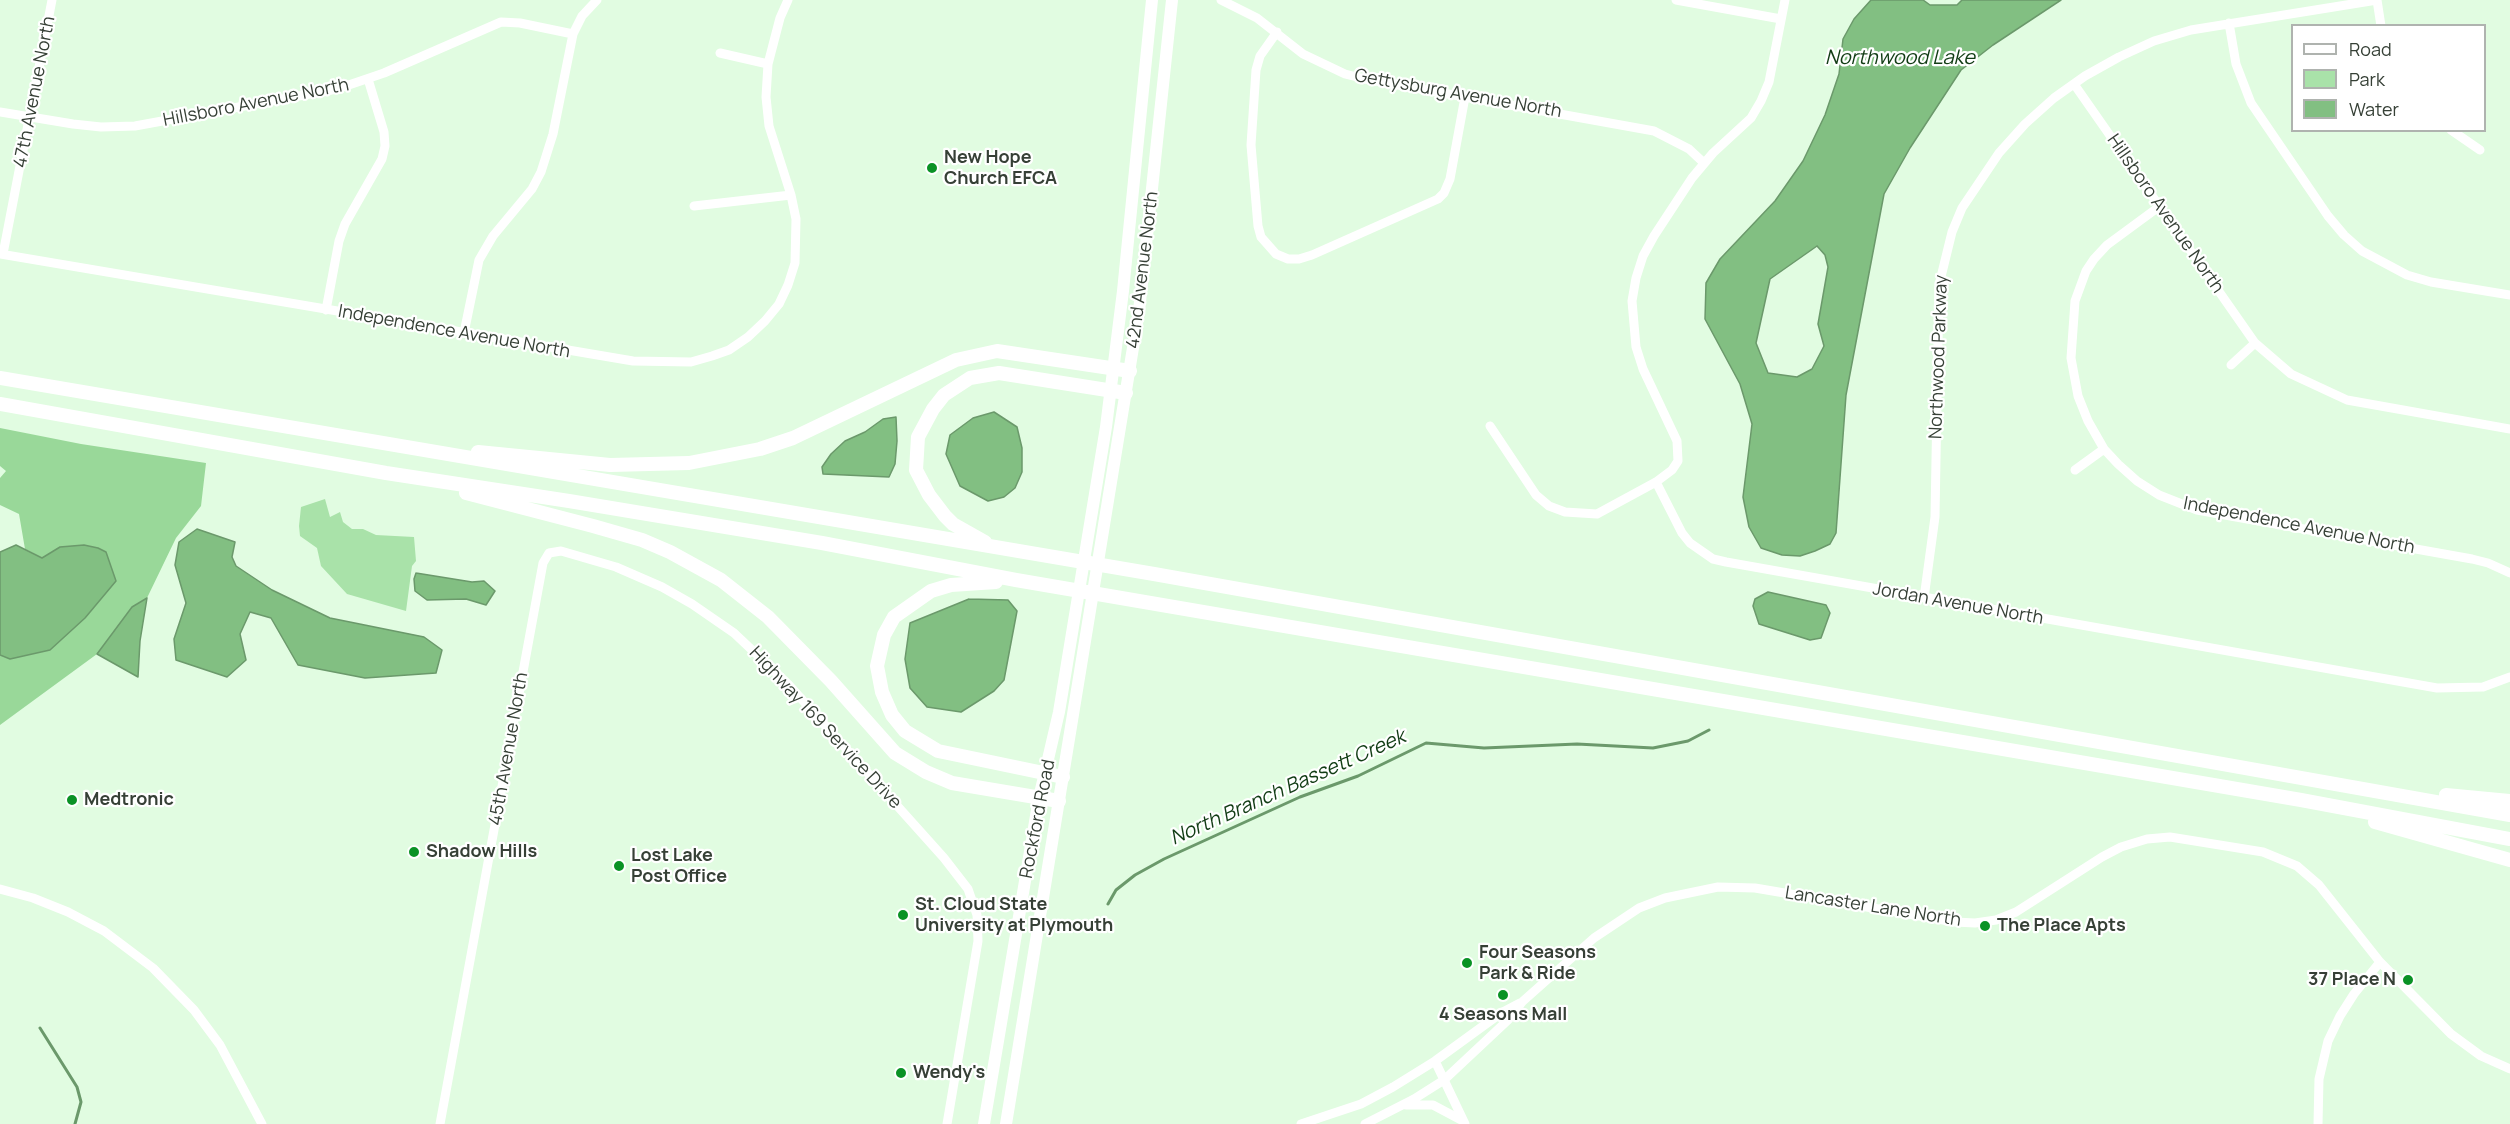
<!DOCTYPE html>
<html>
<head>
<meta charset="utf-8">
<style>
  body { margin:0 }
  #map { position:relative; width:2510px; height:1124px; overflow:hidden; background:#e1fce1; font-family:Manrope,sans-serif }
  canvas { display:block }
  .legend { position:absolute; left:2291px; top:24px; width:195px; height:108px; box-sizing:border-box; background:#fff; border:2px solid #afb3af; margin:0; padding:8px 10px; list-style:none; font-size:18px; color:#364036 }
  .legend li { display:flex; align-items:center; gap:12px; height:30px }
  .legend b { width:30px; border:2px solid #afb3af }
</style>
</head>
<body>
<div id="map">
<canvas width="2510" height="1124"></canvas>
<ul class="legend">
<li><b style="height:8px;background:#fff"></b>Road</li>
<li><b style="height:16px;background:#a9e2a9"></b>Park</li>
<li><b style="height:16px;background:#82bf82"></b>Water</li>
</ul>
</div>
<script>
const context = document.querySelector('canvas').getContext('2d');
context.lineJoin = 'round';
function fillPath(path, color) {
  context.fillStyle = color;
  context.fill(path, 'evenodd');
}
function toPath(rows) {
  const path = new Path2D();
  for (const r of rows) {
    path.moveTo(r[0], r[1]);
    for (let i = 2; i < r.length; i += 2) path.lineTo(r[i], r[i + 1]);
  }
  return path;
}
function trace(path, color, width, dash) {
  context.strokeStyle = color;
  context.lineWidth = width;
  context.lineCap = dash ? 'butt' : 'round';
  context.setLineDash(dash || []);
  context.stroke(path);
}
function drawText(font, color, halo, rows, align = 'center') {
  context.font = font + ' Manrope,sans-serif';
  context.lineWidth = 4.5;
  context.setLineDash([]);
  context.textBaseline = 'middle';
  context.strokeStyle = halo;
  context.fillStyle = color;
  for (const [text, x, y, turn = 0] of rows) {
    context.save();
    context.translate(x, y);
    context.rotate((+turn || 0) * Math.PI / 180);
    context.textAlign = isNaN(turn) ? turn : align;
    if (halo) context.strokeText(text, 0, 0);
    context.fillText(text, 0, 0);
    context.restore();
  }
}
fillPath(toPath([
  [325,499,330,517,340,512,343,522,352,529,363,529,376,535,414,537,416,561,412,566,406,611,347,594,321,566,317,548,300,536,299,526,301,507]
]), '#a9e2a9');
fillPath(toPath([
  [0,428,81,444,206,463,201,506,176,538,147,598,132,607,97,654,0,725,0,655,10,659,116,580,60,547,42,558,25,549,19,514,0,505,0,478,6,471,0,466]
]), '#99d899');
const water = toPath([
  [1871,0,1923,0,1930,5,1957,5,1962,0,2061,0,1993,45,1961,70,1910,148,1884,194,1846,395,1836,533,1830,544,1815,551,1800,556,1782,555,1761,548,1749,527,1743,497,1752,424,1740,384,1705,319,1706,283,1720,259,1775,201,1803,161,1825,115,1839,74,1843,39,1854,19,1871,0],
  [1817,246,1825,255,1828,267,1818,324,1824,346,1812,369,1797,377,1768,373,1756,343,1770,279,1817,246],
  [994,412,1017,427,1022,448,1022,472,1015,488,1004,497,988,501,960,486,946,454,950,435,973,418,994,412],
  [896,417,897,441,895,464,889,477,823,474,822,467,831,454,845,441,865,432,883,419,896,417],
  [197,529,235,542,232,557,236,566,272,590,330,618,424,637,442,650,436,673,365,678,298,665,271,618,250,612,240,634,246,660,227,677,176,660,174,639,186,603,175,565,179,542,197,529],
  [16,545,42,558,60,547,84,545,98,548,106,552,116,581,85,618,50,650,10,659,0,655,0,552,16,545],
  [416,573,472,582,484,581,495,591,486,605,466,599,427,600,415,591,414,579,416,573],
  [1768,592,1826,605,1830,613,1821,638,1810,640,1759,624,1753,606,1755,599,1768,592],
  [147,598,140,641,138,677,97,654,132,607,147,598],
  [969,599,1008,600,1017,611,1004,680,994,691,961,712,927,707,910,688,905,659,910,623,969,599]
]);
fillPath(water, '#82bf82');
trace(water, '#6b996b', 1.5);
trace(toPath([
  [1108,904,1116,890,1135,875,1164,859,1300,797,1358,776,1426,743,1484,748,1577,744,1653,748,1688,741,1709,730],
  [40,1028,77,1087,81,1102,75,1124]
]), '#6b996b', 3);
trace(toPath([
  [1221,0,1257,18,1303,54,1345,74,1365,79,1654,131,1689,149,1704,163],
  [1676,0,1781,19],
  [2229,23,2236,64,2251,103,2328,216,2344,235,2362,251,2407,275,2431,282,2510,295],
  [1277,32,1260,56,1256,70,1251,145,1258,226,1261,237,1276,254,1288,259,1299,259,1312,255,1438,199,1444,193,1450,179,1465,97],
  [720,53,768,64],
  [2074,84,2255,343,2291,374,2347,400,2510,429],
  [0,112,73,124,101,127,135,126,337,89,384,73,501,22,520,23,573,34],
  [2451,130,2480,150],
  [694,206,791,195],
  [2160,206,2107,245,2094,259,2086,271,2075,301,2071,358,2078,396,2088,421,2104,449,2118,464,2137,481,2159,495,2197,510,2472,559,2488,563,2510,573],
  [0,254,633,361,691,362,712,356,729,350,748,337,765,321,779,304,788,285,795,263,796,219,791,195,769,126,766,97,768,64,780,18,788,0],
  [3,254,52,0],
  [326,310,339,241,345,224,382,159,385,146,384,132,368,79],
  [464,333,479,260,493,236,532,189,541,172,553,134,573,34,582,16,597,0],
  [2231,365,2255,343],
  [1490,426,1536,495,1549,506,1565,512,1597,514,1656,482,1672,470,1678,461,1677,441,1643,369,1636,347,1632,301,1636,278,1643,256,1654,236,1692,178,1713,153,1751,118,1761,101,1769,82,1785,0],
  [2075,470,2104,449],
  [1656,482,1682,533,1690,543,1713,559,1726,562,2437,688,2483,687,2510,677],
  [1924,598,1935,517,1939,285,1952,232,1962,208,1999,153,2025,124,2054,98,2085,76,2119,57,2154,41,2191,30,2377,0,2381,26],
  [0,889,33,898,68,912,104,931,153,968,194,1010,220,1045,262,1124],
  [1435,1061,1465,1124],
  [1406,1105,1433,1105,1463,1121],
  [440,1124,543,563,549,553,561,551,616,567,662,587,692,604,734,633,788,684,944,858,968,889,977,915,978,941,947,1124],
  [1301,1124,1361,1104,1393,1087,1435,1061,1501,1013,1520,1003],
  [1365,1124,1414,1099,1444,1080,1508,1020,1522,1002,1594,938,1639,908,1665,898,1718,887,1755,888,1955,922,1975,923,1996,920,2016,912,2102,857,2121,847,2147,839,2170,837,2263,852,2297,866,2319,885,2380,962,2451,1034,2481,1056,2510,1069],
  [2318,1124,2319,1079,2328,1041,2340,1016,2354,994,2380,962]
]), '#fff', 9);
trace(toPath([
  [984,1124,1039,798,1059,712,1106,427,1123,291,1152,0],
  [1006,1124,1139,311,1172,0]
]), '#fff', 12);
trace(toPath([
  [0,378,1154,574,2510,815],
  [0,404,386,473,569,501,822,543,1016,580,2301,800,2510,839],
  [478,452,610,465,689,463,760,449,793,438,956,360,997,351,1130,371],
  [466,493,593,526,642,540,670,552,721,580,768,617,831,681,895,753,926,772,952,783,1059,801],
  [985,542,953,524,945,516,929,495,916,470,918,437,933,409,944,395,970,378,999,373,1126,393],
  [996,582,951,585,931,591,894,617,884,635,877,666,882,692,892,715,905,731,938,751,1063,777],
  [2446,795,2510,801],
  [2375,822,2510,860]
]), '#fff', 14);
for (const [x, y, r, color] of [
  [932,168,6,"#0a9225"],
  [72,800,6,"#0a9225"],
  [414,852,6,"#0a9225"],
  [619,866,6,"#0a9225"],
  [903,915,6,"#0a9225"],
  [1985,926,6,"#0a9225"],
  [1467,963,6,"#0a9225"],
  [2408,980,6,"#0a9225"],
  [1503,995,6,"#0a9225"],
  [901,1073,6,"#0a9225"]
]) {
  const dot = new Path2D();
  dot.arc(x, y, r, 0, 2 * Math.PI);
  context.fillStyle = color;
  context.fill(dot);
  trace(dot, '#fff', 2);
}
drawText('18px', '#364036', '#fff', [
  ["47th Avenue North",35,92,-79],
  ["Gettysburg Avenue North",1458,94,10],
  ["Hillsboro Avenue North",256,103,-11],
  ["Hillsboro Avenue North",2165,214,55],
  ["42nd Avenue North",1143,270,-83],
  ["Independence Avenue North",454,332,10],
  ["Northwood Parkway",1939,357,-88],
  ["Independence Avenue North",2299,526,11],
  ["Jordan Avenue North",1958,604,10],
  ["Highway 169 Service Drive",825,728,47],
  ["45th Avenue North",509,749,-80],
  ["Rockford Road",1038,819,-79],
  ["Lancaster Lane North",1873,907,9]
]);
drawText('bold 18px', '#364036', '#fff', [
  ["New Hope",944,158],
  ["Church EFCA",944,179],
  ["Medtronic",84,800],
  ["Shadow Hills",426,852],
  ["Lost Lake",631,856],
  ["Post Office",631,877],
  ["St. Cloud State",915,905],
  ["University at Plymouth",915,926],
  ["The Place Apts",1997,926],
  ["Four Seasons",1479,953],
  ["Park & Ride",1479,974],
  ["37 Place N",2396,980,"right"],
  ["4 Seasons Mall",1503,1015,"center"],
  ["Wendy's",913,1073]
], 'left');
drawText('italic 20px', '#113c14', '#fff', [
  ["Northwood Lake",1900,58],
  ["North Branch Bassett Creek",1288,788,-24]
]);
</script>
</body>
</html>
